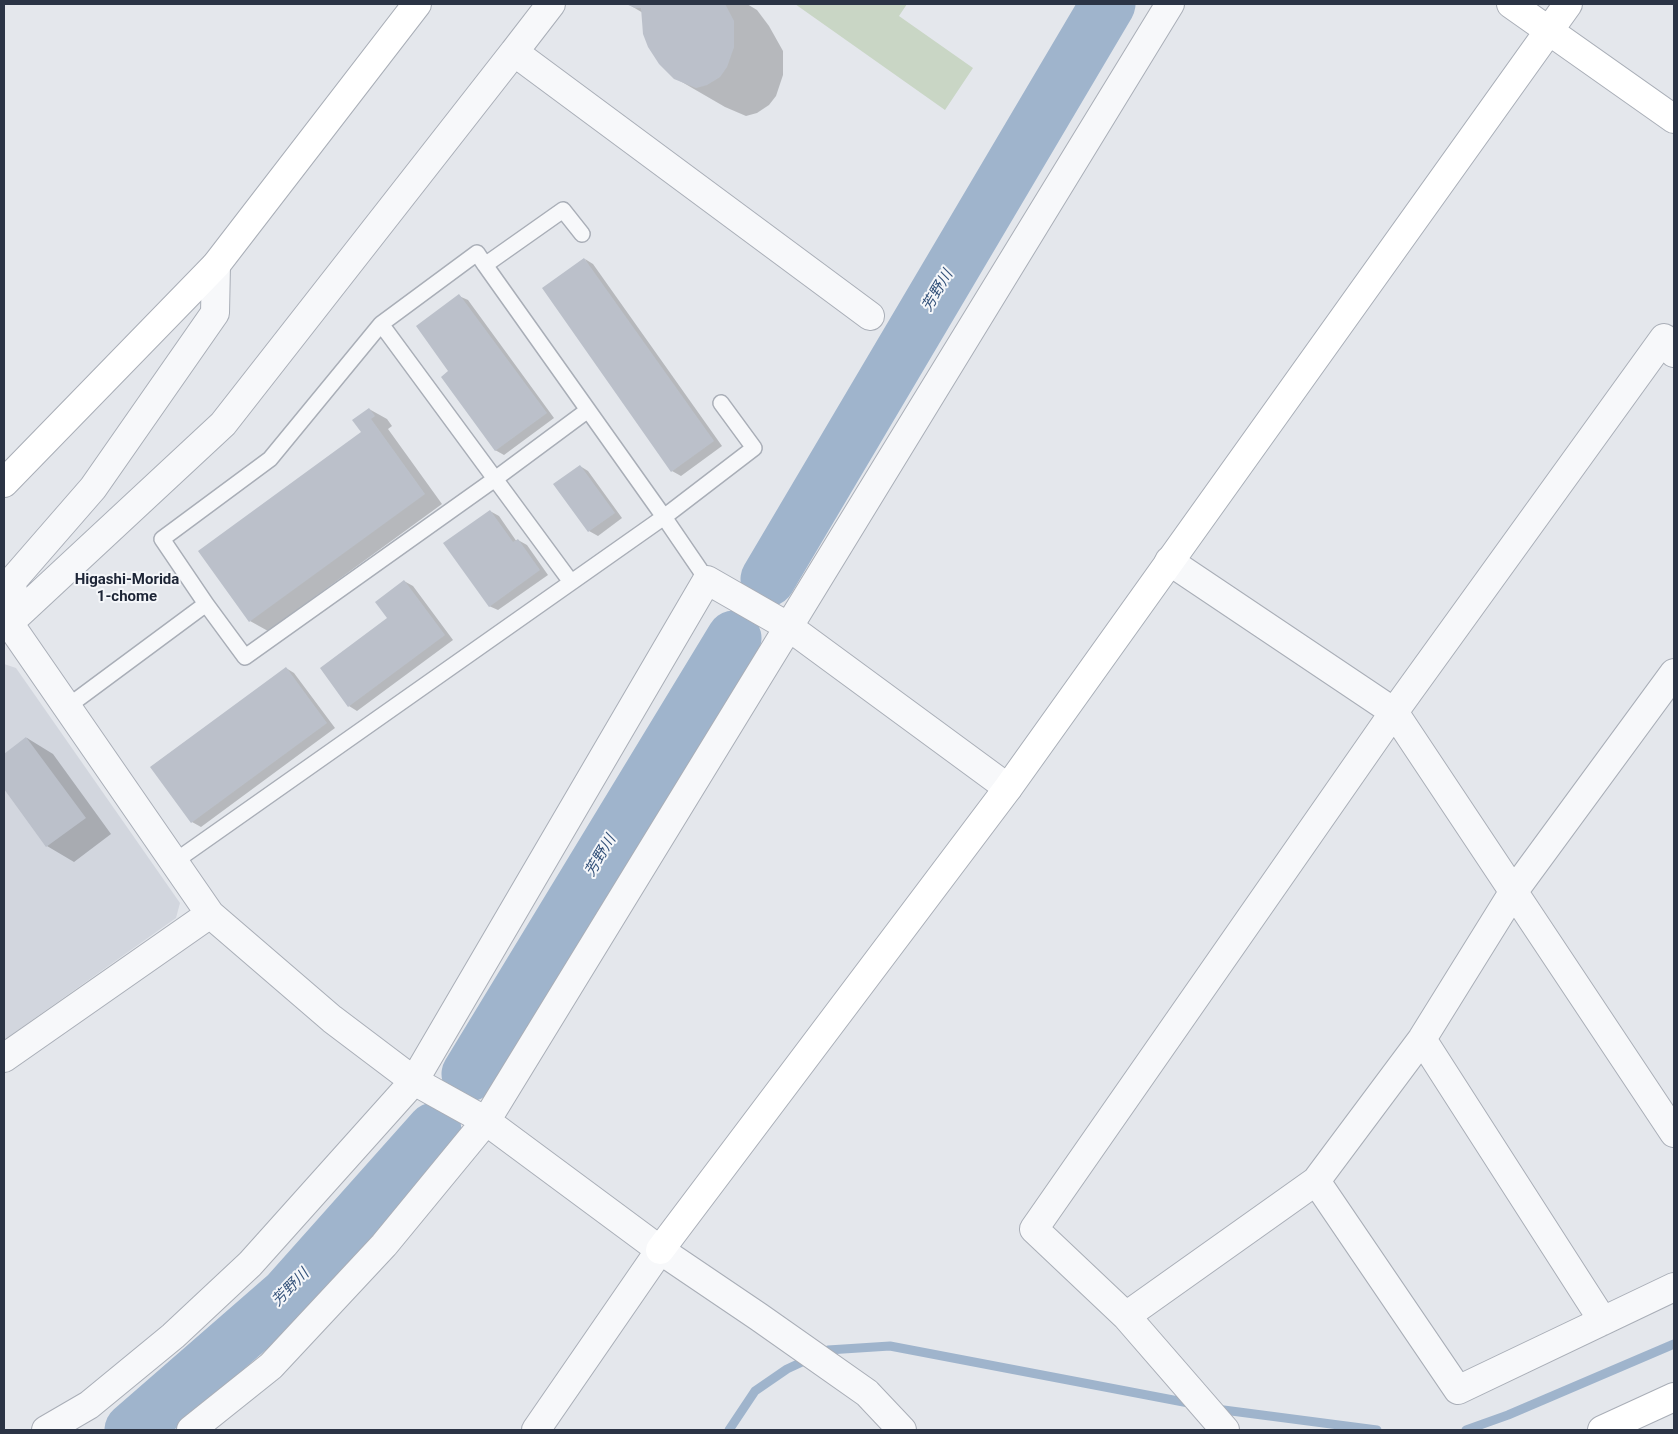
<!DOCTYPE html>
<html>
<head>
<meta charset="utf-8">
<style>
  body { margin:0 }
  #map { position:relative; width:1678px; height:1434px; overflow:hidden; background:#e4e7ec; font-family:Roboto,sans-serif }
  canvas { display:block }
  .frame { position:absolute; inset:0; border:5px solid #2b3445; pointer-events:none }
</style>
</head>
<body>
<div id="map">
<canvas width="1678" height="1434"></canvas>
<div class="frame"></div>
</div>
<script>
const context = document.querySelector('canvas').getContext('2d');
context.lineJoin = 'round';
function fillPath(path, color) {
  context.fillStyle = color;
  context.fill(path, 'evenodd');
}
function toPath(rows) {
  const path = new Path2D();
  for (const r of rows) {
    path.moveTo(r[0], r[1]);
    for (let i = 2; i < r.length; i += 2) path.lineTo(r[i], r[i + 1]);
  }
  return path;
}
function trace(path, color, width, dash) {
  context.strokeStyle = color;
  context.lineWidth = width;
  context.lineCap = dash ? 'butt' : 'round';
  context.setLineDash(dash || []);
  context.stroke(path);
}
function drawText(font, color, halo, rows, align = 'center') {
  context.font = font + ' Roboto,"Noto Sans JP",sans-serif';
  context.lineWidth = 4;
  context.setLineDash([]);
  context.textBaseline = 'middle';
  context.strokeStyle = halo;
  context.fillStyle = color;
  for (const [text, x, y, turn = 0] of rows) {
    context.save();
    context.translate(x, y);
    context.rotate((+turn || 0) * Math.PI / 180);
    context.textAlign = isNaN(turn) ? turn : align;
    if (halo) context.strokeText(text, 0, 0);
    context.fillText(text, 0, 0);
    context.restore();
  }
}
fillPath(toPath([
  [4,664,16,668,180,903,176,918,4,1040]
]), '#d2d6de');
fillPath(toPath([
  [795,4,907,4,899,16,973,68,945,110]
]), '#c9d6c5');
fillPath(toPath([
  [628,4,747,4,757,10,769,26,783,51,783,75,776,96,769,105,757,113,746,116,725,107,675,78,643,13],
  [585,259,593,264,722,446,681,476,672,471],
  [459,296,468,300,554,418,504,455,495,450,450,372],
  [369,409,387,419,392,426,388,429,442,504,268,631,250,621,363,433],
  [580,466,588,471,622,518,598,536,589,531,555,484],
  [490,511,499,516,517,542,518,540,527,545,548,575,498,610,489,606],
  [404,581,413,586,453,640,357,711,349,706],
  [286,668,294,673,335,728,201,827,192,822,151,767],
  [27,738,53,754,111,834,74,862,47,846,4,787,4,755]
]), '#0003');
trace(toPath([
  [1216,1409,1377,1430],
  [729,1430,755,1391,787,1369,828,1350,890,1346,1194,1404],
  [1466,1430,1508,1415,1674,1344]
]), '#9fb4cc', 9);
trace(toPath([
  [768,579,1108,4],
  [469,1074,734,638],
  [132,1430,287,1295,434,1130]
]), '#9fb4cc', 55);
fillPath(toPath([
  [626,4,725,4,734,21,734,47,727,67,720,77,707,85,696,88,674,79,659,64,648,47,643,34,641,8,635,8],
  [584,258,714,441,671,472,542,288],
  [459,294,547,413,495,451,441,377,448,371,416,326],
  [369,408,375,416,371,419,425,494,249,622,198,551,361,432,352,420],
  [580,465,615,513,588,532,553,484],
  [490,510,513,542,518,539,540,570,489,607,443,543],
  [404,580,445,635,348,707,320,668,387,618,375,602],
  [286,667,327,723,191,823,150,767],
  [26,737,86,818,46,847,4,789,4,754]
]), '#bbc0ca');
const lane = toPath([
  [582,234,563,210,485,265,664,517,754,448,721,403],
  [485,265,477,253,381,324,571,582],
  [206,604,162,539,270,459,381,324],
  [67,707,206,604,245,657,495,479,588,410],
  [174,862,664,517,707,580]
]);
const street = toPath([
  [551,4,514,52,870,316],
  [216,265,215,313,93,488,13,580,9,623,210,914,332,1019,414,1081,486,1121,660,1250,759,1317,867,1393,902,1430],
  [1169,561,1394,712,1674,1133],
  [9,623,223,424,514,52],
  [1422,1039,1603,1321],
  [4,1058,210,914],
  [1316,1181,1458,1390,1674,1287],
  [1126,1316,1316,1181,1422,1039,1514,891,1674,673],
  [46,1430,89,1405,173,1336,250,1264,414,1081,707,580,789,627,1008,788],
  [191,1430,271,1366,384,1245,486,1121,1170,4],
  [536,1430,660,1250],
  [1225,1430,1126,1316,1034,1229,1394,712,1664,338,1674,353]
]);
const secondary = toPath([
  [1511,4,1674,119],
  [4,483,216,265,417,4],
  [660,1250,1008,788,1568,4],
  [1602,1430,1674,1397]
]);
trace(lane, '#a9aeb7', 18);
trace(street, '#a9aeb7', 30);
trace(secondary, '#a9aeb7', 30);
trace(lane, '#f7f8fa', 15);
trace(street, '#f7f8fa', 28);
trace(secondary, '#fff', 28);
drawText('italic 15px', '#34527a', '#f4f6f9', [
  ["芳野川",938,291,-59],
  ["芳野川",601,856,-59],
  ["芳野川",291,1288,-46]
]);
drawText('bold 15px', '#1d2536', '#f4f6f9', [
  ["Higashi-Morida",127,580],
  ["1-chome",127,597]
]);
</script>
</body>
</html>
